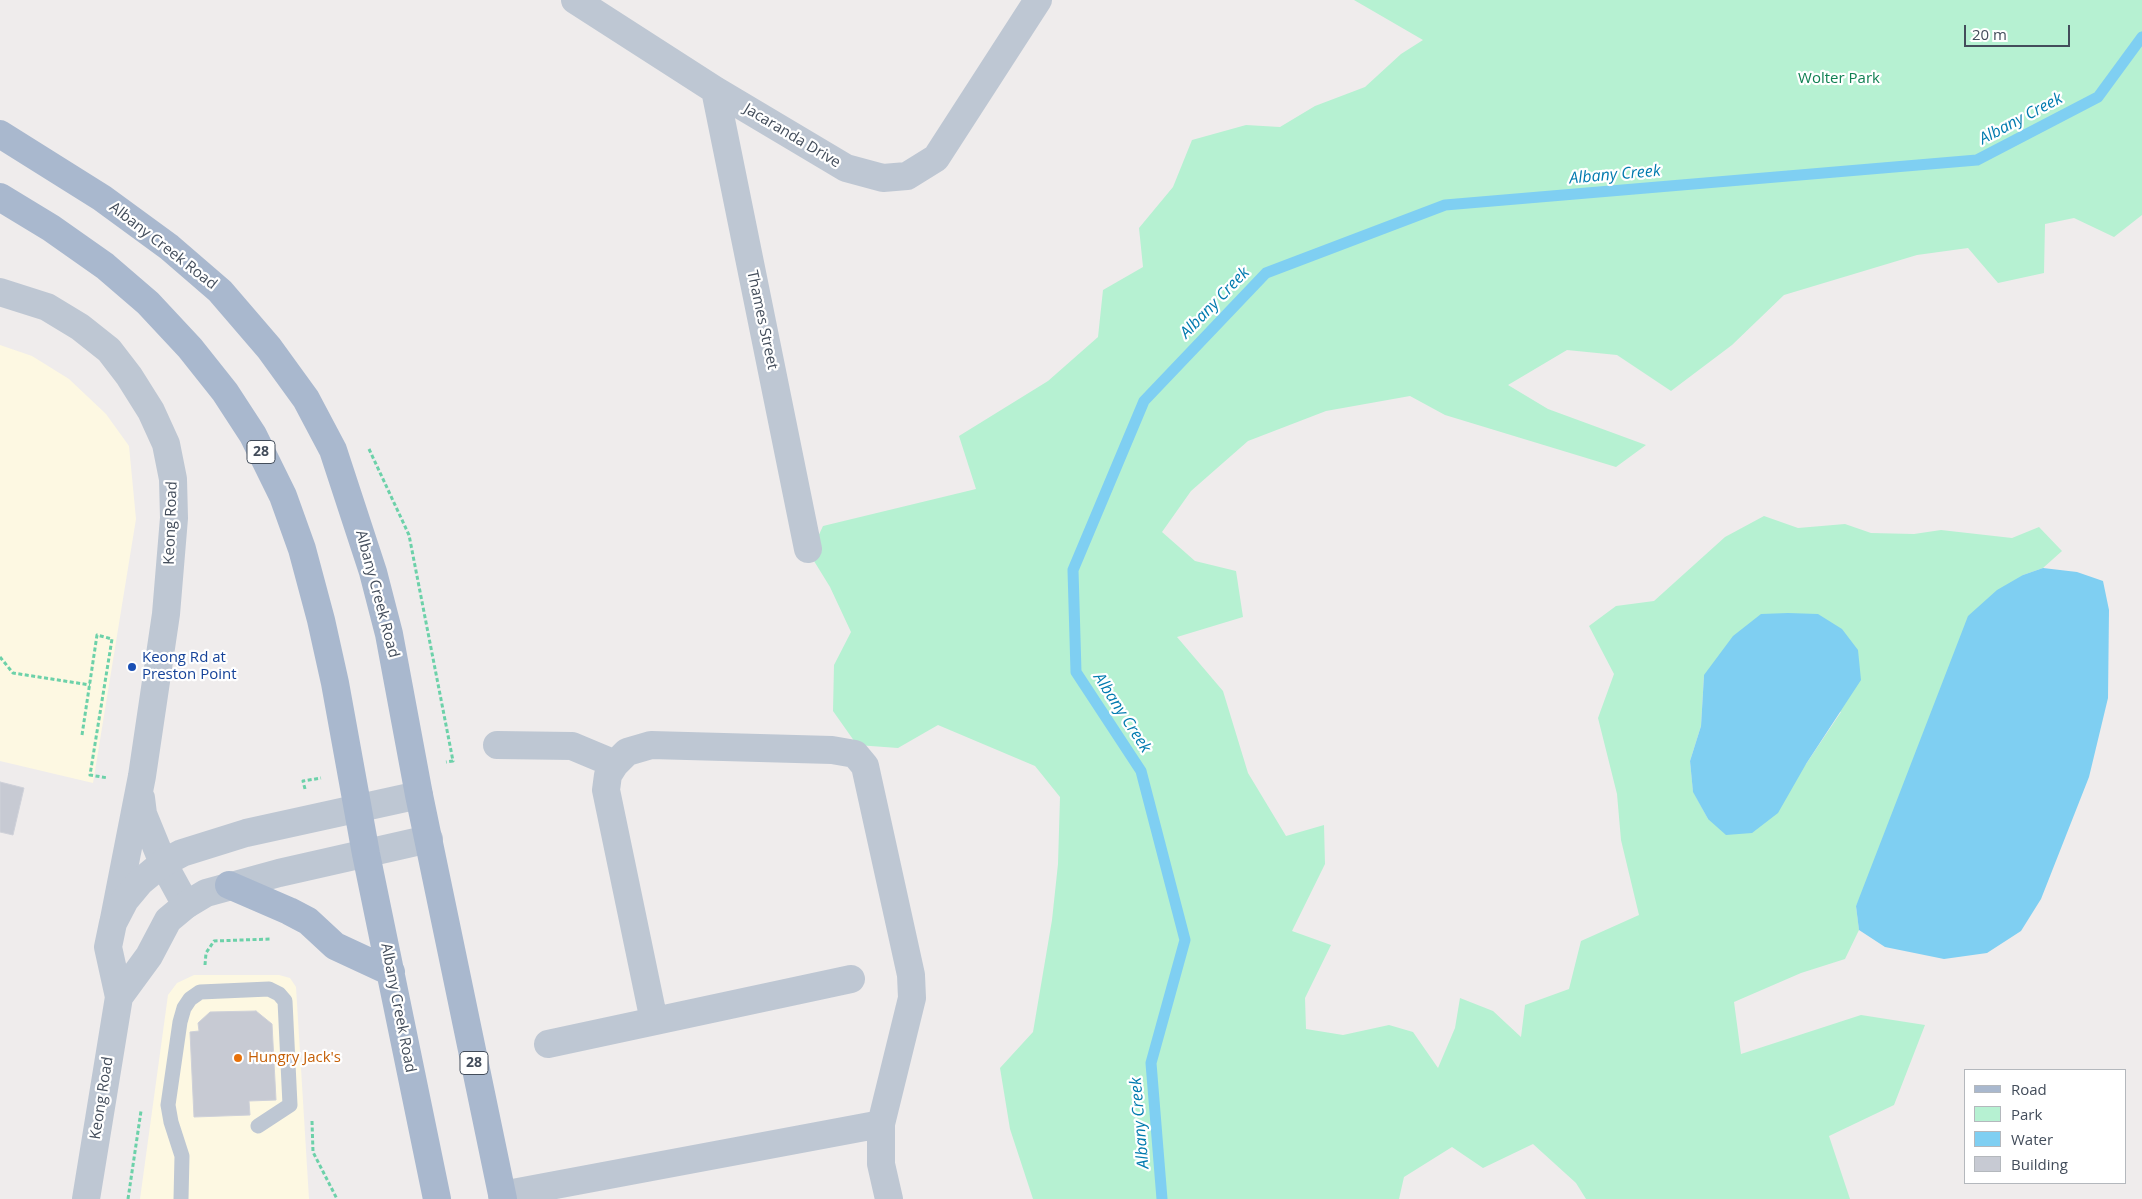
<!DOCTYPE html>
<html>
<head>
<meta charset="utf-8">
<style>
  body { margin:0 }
  #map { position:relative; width:2142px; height:1199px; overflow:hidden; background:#efecec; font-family:"Open Sans",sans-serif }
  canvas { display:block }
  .legend { position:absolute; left:1964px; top:1069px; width:162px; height:115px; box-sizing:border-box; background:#fff; border:1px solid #b4b8bd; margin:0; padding:6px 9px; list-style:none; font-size:15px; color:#434d5b }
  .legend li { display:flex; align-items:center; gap:10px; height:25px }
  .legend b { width:25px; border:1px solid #b4b8bd }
  .scale { position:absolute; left:1964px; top:25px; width:106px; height:22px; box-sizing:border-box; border:2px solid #434d5b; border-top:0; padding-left:6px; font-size:15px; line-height:18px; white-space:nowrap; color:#434d5b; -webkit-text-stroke:4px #fff; paint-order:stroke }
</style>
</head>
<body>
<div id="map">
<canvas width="2142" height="1199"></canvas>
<ul class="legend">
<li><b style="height:6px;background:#a9b8ce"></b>Road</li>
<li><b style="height:14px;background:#b6f1d2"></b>Park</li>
<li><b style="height:14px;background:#7fcff2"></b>Water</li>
<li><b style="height:14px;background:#c7cad3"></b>Building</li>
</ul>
<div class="scale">20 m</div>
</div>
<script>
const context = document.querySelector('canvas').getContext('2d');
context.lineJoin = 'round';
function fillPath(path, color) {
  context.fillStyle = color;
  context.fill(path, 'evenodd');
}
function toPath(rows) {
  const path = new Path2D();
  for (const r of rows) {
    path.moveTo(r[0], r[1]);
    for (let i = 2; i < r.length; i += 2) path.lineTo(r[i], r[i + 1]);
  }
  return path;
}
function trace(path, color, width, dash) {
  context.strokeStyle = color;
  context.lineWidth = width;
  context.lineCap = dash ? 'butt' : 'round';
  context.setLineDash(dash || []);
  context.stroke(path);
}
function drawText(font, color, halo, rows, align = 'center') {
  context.font = font + ' "Open Sans",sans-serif';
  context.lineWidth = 4.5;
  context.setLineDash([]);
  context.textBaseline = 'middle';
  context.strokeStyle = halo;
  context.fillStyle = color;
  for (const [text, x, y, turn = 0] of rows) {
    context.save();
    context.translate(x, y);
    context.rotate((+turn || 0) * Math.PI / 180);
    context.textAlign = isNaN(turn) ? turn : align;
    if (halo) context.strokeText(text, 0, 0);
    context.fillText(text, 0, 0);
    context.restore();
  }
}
fillPath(toPath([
  [0,345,32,356,69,379,106,414,129,446,136,519,93,783,0,761],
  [194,975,279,975,290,978,296,987,309,1199,140,1199,168,995,177,983]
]), '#fdf8e2');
fillPath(toPath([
  [1354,0,2142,0,2142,215,2114,237,2074,218,2045,224,2044,273,1998,283,1968,248,1917,255,1784,295,1732,345,1671,391,1617,355,1567,350,1508,385,1548,409,1646,445,1616,467,1445,415,1410,396,1326,411,1248,441,1191,491,1162,532,1195,561,1236,571,1243,617,1177,637,1223,691,1248,773,1286,836,1324,825,1325,864,1292,931,1331,945,1305,998,1306,1029,1343,1035,1389,1025,1413,1032,1438,1068,1455,1028,1460,998,1493,1011,1521,1037,1525,1005,1569,989,1581,941,1639,915,1621,840,1617,794,1598,718,1614,674,1589,626,1616,606,1654,601,1725,537,1764,516,1798,528,1845,524,1871,533,1914,534,1941,530,2012,538,2039,527,2062,551,2043,568,2023,575,1856,906,1859,930,1845,959,1801,973,1734,1002,1741,1054,1861,1015,1925,1025,1894,1105,1829,1136,1850,1199,1586,1199,1576,1183,1533,1144,1483,1168,1452,1147,1404,1177,1399,1199,1033,1199,1010,1129,1000,1068,1033,1032,1052,920,1058,864,1060,797,1035,766,938,725,898,748,857,745,833,711,834,665,851,632,830,587,814,561,816,541,823,526,976,489,959,436,1048,381,1098,337,1103,290,1143,267,1139,228,1173,187,1192,140,1246,125,1280,127,1315,106,1365,87,1401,54,1423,40],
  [1704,675,1841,712,1806,764,1708,819,1693,791,1690,761,1701,726]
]), '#b6f1d2');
fillPath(toPath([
  [2043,568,2077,572,2103,581,2109,610,2108,698,2089,777,2041,899,2021,931,1987,953,1944,959,1885,947,1859,930,1856,906,1968,616,1997,590,2023,575],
  [1788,613,1818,614,1842,629,1858,650,1861,680,1806,764,1778,813,1752,833,1726,835,1708,819,1693,792,1690,761,1701,726,1704,675,1733,636,1761,614]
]), '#7fcff2');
trace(toPath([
  [1162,1199,1151,1063,1185,940,1141,771,1076,672,1073,570,1144,401,1266,273,1445,205,1977,160,2098,97,2142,37]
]), '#7fcff2', 11);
const building = toPath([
  [0,782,24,788,13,835,0,832,0,782],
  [256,1011,272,1024,276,1100,249,1101,250,1115,194,1117,190,1032,199,1031,198,1023,210,1012,256,1011]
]);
fillPath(building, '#c7cad3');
trace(building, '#cfd1d9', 1);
trace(toPath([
  [369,449,409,535,453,761,446,762],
  [0,657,13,673,90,685],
  [82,735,97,635,112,639,90,775,108,778],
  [305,789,303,781,321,778],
  [205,965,206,953,214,941,270,939],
  [312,1121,313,1152,337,1199],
  [128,1199,141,1111]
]), '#6cd1a9', 3, [4, 2.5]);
trace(toPath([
  [181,1199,182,1156,171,1122,168,1105,180,1022,184,1008,190,999,200,992,269,989,279,994,285,1001,290,1105,258,1126]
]), '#bec7d3', 15);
trace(toPath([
  [575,0,715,90,846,168,883,178,907,176,936,158,1038,0],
  [715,90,808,549],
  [0,292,47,307,80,327,109,350,129,376,151,411,166,444,173,479,174,518,166,614,142,776,114,919],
  [497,745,572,746,615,764],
  [141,798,143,814,163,863,186,905],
  [654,1021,606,790,608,775,615,764,627,752,651,745,832,750,855,754,865,766,911,975,912,998,881,1124,881,1164,889,1199],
  [548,1044,851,979],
  [502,1195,881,1124]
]), '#bec7d3', 28);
trace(toPath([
  [119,997,149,956,168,920,186,905,206,893,279,873,429,839],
  [86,1199,119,997,108,947,113,923,125,900,140,882,163,863,182,853,246,833,419,795]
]), '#bec7d3', 28);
trace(toPath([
  [0,134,102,198,169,247,220,291,269,348,306,399,333,450,373,572,389,634,419,795,503,1199],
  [0,197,51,228,105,266,148,303,190,348,225,392,253,435,283,496,302,549,321,620,335,683,366,854,437,1199],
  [229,885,289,911,308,921,335,946,391,972]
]), '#a9b8ce', 28);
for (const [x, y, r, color] of [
  [132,667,5,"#1a4fb4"],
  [238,1058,5,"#e8710a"]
]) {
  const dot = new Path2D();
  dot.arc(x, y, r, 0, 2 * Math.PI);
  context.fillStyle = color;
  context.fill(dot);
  trace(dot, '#fff', 2);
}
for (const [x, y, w] of [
  [261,452,28],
  [474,1063,28]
]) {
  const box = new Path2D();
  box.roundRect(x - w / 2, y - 11.5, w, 23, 4);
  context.fillStyle = '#fff';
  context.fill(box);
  trace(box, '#434d5b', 1);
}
drawText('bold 14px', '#434d5b', null, [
  ["28",261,452],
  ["28",474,1063]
]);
drawText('15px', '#108052', '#fff', [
  ["Wolter Park",1839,79]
]);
drawText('15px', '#434d5b', '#fff', [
  ["Jacaranda Drive",792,136,31],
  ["Albany Creek Road",163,246,38],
  ["Thames Street",762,320,78],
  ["Keong Road",171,523,-88],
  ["Albany Creek Road",377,594,75],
  ["Albany Creek Road",398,1008,79],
  ["Keong Road",102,1098,-81]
]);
drawText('15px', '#164399', '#fff', [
  ["Keong Rd at",142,658],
  ["Preston Point",142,675]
], 'left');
drawText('15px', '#c56008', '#fff', [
  ["Hungry Jack's",248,1058]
], 'left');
drawText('italic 16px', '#027baf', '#fff', [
  ["Albany Creek",2021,119,-28],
  ["Albany Creek",1615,175,-5],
  ["Albany Creek",1215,303,-46],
  ["Albany Creek",1122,713,57],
  ["Albany Creek",1140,1123,-95]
]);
</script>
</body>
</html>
